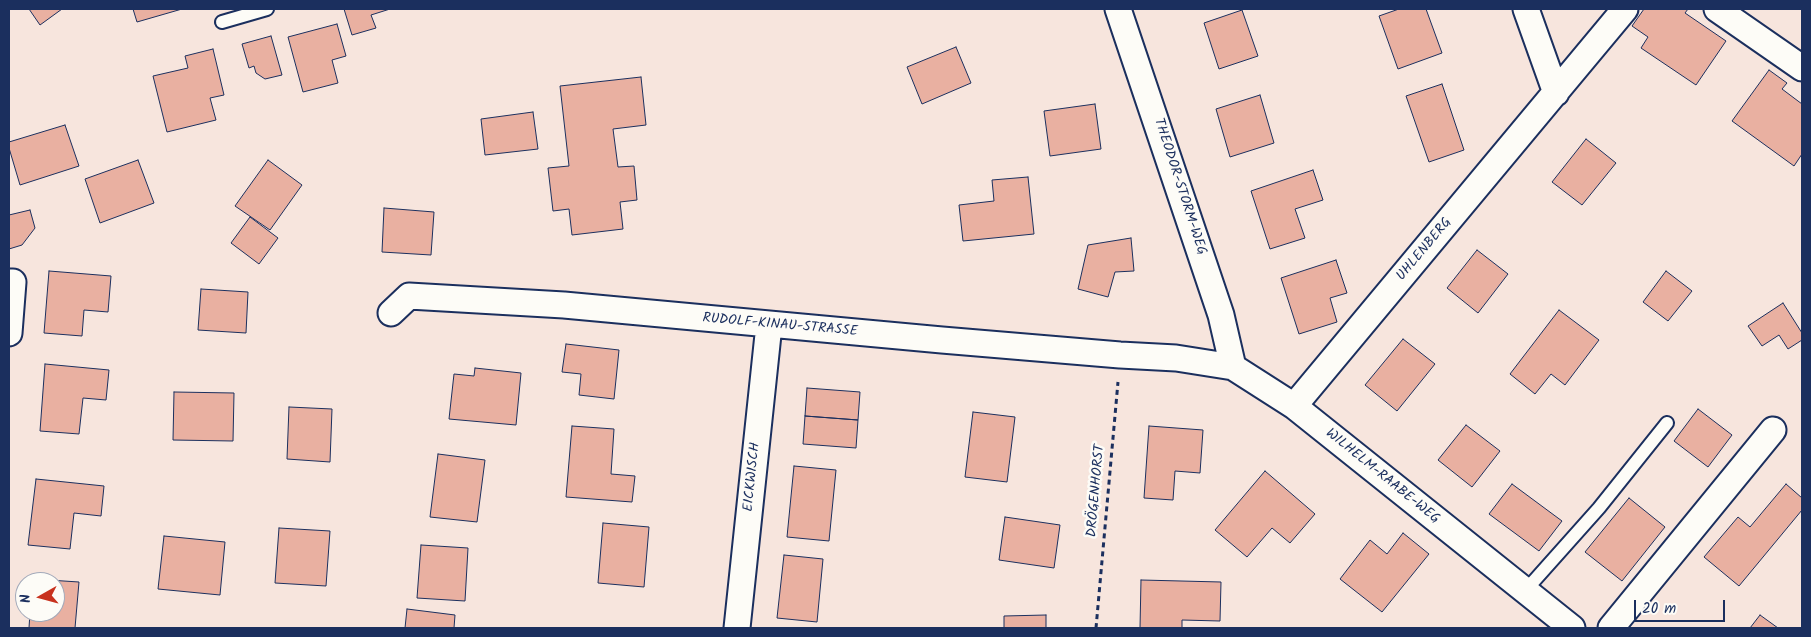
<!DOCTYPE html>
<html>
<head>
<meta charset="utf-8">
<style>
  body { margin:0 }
  #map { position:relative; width:1811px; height:637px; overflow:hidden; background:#f7e5dd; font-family:Kalam,sans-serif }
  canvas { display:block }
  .frame { position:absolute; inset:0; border:10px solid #1b2f5e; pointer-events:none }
  .north { position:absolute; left:15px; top:572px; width:50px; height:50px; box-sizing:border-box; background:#fdfcf7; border:1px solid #a3aaba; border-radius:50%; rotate:263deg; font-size:14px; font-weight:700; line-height:20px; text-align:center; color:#1b2f5e }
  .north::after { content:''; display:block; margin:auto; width:18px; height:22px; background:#c8321e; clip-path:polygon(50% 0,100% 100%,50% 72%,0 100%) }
  .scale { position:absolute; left:1634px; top:600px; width:91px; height:22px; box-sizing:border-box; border:2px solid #1b2f5e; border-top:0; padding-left:6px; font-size:15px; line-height:18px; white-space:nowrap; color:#1b2f5e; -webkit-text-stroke:4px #fdfcf7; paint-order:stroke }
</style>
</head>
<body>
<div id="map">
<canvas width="1811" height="637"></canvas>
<div class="frame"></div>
<div class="north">N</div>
<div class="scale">20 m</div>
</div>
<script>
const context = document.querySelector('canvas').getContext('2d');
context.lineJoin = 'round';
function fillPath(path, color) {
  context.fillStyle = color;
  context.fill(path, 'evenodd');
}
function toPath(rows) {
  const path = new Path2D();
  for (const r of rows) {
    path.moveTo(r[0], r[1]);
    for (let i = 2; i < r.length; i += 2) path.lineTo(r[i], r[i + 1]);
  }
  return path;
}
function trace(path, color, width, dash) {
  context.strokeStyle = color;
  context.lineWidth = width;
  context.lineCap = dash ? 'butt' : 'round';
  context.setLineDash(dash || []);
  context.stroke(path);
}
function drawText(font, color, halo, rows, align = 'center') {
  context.font = font + ' Kalam,sans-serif';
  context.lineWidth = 5;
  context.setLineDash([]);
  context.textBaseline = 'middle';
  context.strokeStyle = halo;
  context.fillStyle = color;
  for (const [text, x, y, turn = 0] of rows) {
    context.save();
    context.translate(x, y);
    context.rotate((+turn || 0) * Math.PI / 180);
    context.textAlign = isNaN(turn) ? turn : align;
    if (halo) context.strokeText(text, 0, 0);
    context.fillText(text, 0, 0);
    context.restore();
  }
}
const building = toPath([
  [29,9,62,9,40,25,29,9],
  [133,9,182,9,137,22,133,9],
  [344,9,390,9,371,15,376,28,352,35,344,9],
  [1399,9,1426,9,1442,53,1398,69,1379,16,1399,9],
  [1644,9,1688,9,1685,13,1726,41,1696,85,1641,48,1648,37,1632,26,1644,9],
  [1242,10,1258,56,1219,69,1204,23,1242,10],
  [337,24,346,56,332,60,338,83,303,92,288,37,337,24],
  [271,36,282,75,265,79,256,73,254,66,249,68,242,44,271,36],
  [956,47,971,83,922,104,907,67,956,47],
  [213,49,224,95,210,98,216,120,167,132,153,76,188,68,185,56,213,49],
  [1769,70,1787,83,1782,89,1802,104,1802,154,1794,166,1732,121,1769,70],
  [641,77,646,125,613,129,618,167,634,166,637,200,620,202,623,229,572,235,569,209,553,211,548,168,569,166,560,86,641,77],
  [1442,84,1464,150,1429,162,1406,96,1442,84],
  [1260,95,1274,143,1230,157,1216,109,1260,95],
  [1095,104,1101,149,1050,156,1044,111,1095,104],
  [533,112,538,149,485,155,481,119,533,112],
  [65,125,79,166,20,185,9,148,9,142,65,125],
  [1586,139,1616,163,1582,205,1552,182,1586,139],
  [138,160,154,203,100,223,85,179,138,160],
  [268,160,302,185,270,230,235,206,268,160],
  [1313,170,1323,200,1295,209,1305,238,1270,249,1251,191,1313,170],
  [1028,177,1034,234,963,241,959,205,994,201,992,180,1028,177],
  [384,208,434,212,431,255,382,252,384,208],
  [30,210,35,228,22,245,9,249,9,215,30,210],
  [250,217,278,238,259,264,231,243,250,217],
  [1131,238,1134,271,1115,272,1108,297,1078,289,1088,245,1131,238],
  [1477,250,1508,274,1478,313,1447,288,1477,250],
  [1336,260,1347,293,1330,298,1337,322,1299,334,1281,278,1336,260],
  [49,271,111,276,108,312,84,310,82,336,44,333,49,271],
  [1666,271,1692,291,1668,321,1643,302,1666,271],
  [201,289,248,292,246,333,198,330,201,289],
  [1783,303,1802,333,1802,340,1788,349,1779,335,1762,346,1748,326,1783,303],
  [1559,310,1599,340,1565,385,1551,374,1535,394,1510,374,1559,310],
  [1403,339,1435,364,1397,411,1365,385,1403,339],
  [566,344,619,350,614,399,579,395,581,374,562,372,566,344],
  [45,364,109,370,106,400,83,398,79,434,40,431,45,364],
  [475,368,521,373,516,425,449,419,454,374,474,376,475,368],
  [807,388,860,392,858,420,805,416,807,388],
  [174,392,234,393,233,441,173,440,174,392],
  [289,407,332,409,330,462,287,459,289,407],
  [1698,409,1732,435,1708,467,1674,441,1698,409],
  [973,412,1015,417,1007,482,965,477,973,412],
  [805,416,858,420,856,448,803,444,805,416],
  [1466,425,1500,451,1472,487,1438,460,1466,425],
  [572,426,614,429,611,474,635,476,632,502,566,497,572,426],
  [1149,426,1203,430,1200,473,1175,471,1173,500,1144,498,1149,426],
  [438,454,485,460,477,522,430,517,438,454],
  [794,466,836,470,829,541,787,537,794,466],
  [1265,471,1315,514,1290,543,1272,528,1247,557,1215,530,1265,471],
  [36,479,104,486,101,516,74,513,70,549,28,545,36,479],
  [1512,484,1562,521,1539,551,1489,514,1512,484],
  [1786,484,1802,498,1802,510,1739,586,1704,557,1738,517,1750,527,1786,484],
  [1629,498,1665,527,1622,581,1585,552,1629,498],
  [1005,517,1060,525,1054,568,999,560,1005,517],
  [603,523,649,527,644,587,598,583,603,523],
  [279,528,330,531,326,586,275,583,279,528],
  [1403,533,1429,554,1382,612,1340,579,1370,540,1387,554,1403,533],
  [164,536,225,542,220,595,158,589,164,536],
  [421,545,468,548,465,601,417,598,421,545],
  [784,555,823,559,817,622,777,618,784,555],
  [33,579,79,582,75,628,29,628,30,612,55,612,55,582,32,582,33,579],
  [1141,580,1221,582,1220,621,1182,620,1182,628,1140,628,1141,580],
  [407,609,455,615,454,628,405,628,407,609],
  [1046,615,1046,628,1004,628,1004,616,1046,615],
  [1760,615,1778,628,1750,628,1760,615]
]);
fillPath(building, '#e9b0a1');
trace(building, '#1b2f5e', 1);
const service = toPath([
  [222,22,267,9],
  [1525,591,1599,508,1667,423]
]);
const minor = toPath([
  [1118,9,1221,315,1233,367],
  [1526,9,1556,93],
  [1717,9,1802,68],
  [9,282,13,282,9,333],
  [391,313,409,296,564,305,942,340,1120,355,1176,358,1233,367,1294,406,1572,628],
  [1294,406,1625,9],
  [737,628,769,325],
  [1611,628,1773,430]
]);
trace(service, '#1b2f5e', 16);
trace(minor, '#1b2f5e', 29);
trace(toPath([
  [1096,628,1118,382]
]), '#1b2f5e', 3, [5, 4]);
trace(service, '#fdfcf7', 12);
trace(minor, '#fdfcf7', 25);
drawText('14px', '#1b2f5e', '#fdfcf7', [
  ["THEODOR-STORM-WEG",1179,187,72],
  ["UHLENBERG",1425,250,-50],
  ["RUDOLF-KINAU-STRASSE",780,326,5],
  ["EICKWISCH",753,477,-84],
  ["WILHELM-RAABE-WEG",1382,477,39],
  ["DRÖGENHORST",1097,491,-85]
]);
</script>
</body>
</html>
